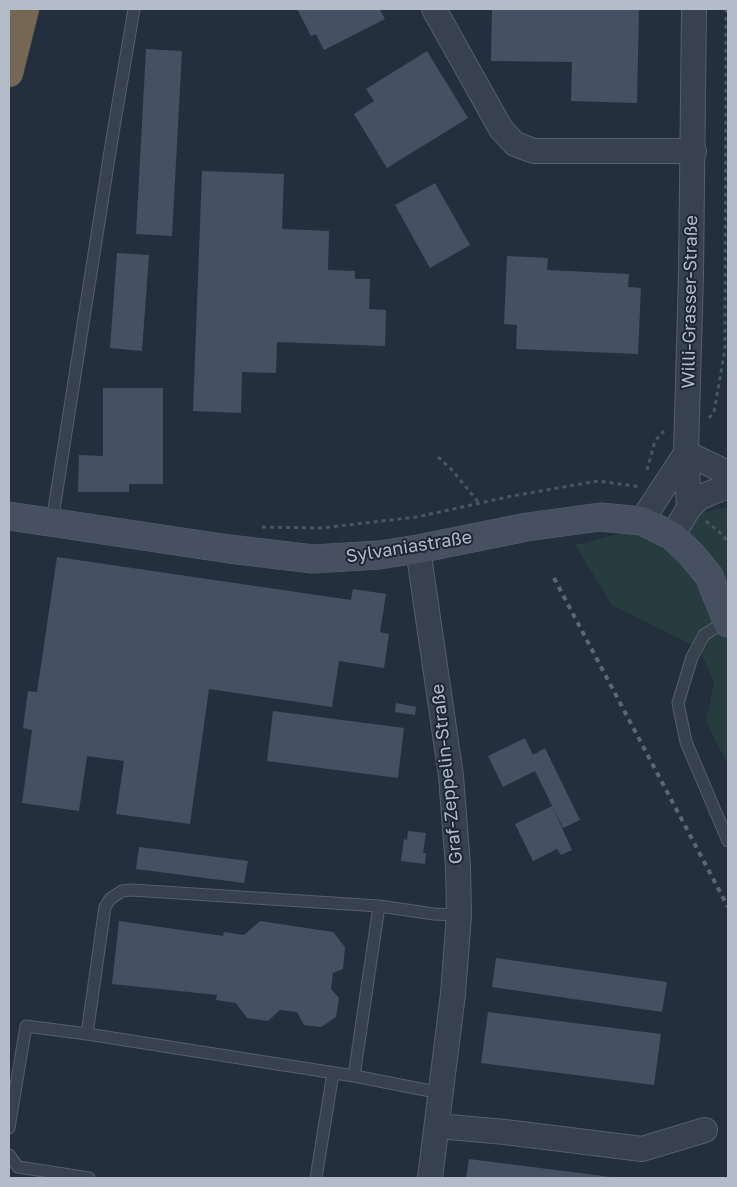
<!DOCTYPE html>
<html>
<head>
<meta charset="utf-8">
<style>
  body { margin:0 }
  #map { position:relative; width:737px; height:1187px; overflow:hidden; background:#242f3e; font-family:"Golos Text",sans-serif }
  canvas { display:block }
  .frame { position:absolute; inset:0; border:10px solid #b4bcc9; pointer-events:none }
</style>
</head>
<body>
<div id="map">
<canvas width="737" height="1187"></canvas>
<div class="frame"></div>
</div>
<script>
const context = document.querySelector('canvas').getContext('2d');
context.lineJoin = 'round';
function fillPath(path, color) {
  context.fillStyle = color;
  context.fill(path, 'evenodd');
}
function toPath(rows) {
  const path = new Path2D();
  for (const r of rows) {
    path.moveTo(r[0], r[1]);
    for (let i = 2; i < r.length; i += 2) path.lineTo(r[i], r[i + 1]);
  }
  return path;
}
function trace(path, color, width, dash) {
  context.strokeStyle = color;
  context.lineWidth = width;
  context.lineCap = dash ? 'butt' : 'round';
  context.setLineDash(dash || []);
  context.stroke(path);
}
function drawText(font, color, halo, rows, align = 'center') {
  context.font = font + ' "Golos Text",sans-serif';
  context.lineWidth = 4;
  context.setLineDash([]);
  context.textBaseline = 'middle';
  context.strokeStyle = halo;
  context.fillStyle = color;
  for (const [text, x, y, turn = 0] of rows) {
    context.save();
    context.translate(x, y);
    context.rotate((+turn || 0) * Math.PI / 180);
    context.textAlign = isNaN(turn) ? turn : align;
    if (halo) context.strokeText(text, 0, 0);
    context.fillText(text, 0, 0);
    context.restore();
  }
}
fillPath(toPath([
  [726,507,728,507,728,766,706,721,714,683,700,649,612,605,575,545]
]), '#263c3f');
fillPath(toPath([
  [297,9,383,9,380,10,385,19,324,50,316,34,311,36],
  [492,9,639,9,637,103,571,101,572,62,491,61],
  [146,49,182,51,172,236,136,234],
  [427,51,468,118,387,168,354,114,374,101,366,89],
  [202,171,284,174,282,229,329,231,328,270,355,271,355,279,370,279,369,309,386,310,385,346,277,342,276,373,242,372,241,413,193,411],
  [435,183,470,245,430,268,395,205],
  [117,253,149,255,142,351,110,348],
  [507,256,548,258,547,270,629,274,628,287,641,288,638,354,516,349,517,325,504,324],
  [103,388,163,388,163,484,129,484,129,492,78,492,79,455,103,456],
  [57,557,351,600,353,589,386,594,380,632,389,634,384,668,339,661,332,707,209,689,190,824,116,814,124,761,87,756,79,811,22,803,32,730,23,728,28,691,37,692],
  [396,703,416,707,415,715,395,712],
  [273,711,404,728,398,778,267,761],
  [525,738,533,755,545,748,580,820,563,828,535,771,503,787,488,756],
  [552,806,572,850,561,855,557,849,533,861,515,824],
  [408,831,426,833,423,853,426,853,425,864,401,861,404,839,407,840],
  [139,847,248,861,244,883,136,869],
  [119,921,223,936,224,932,244,935,260,921,333,932,345,947,343,969,333,973,331,989,339,998,336,1017,321,1027,304,1025,297,1012,280,1010,268,1021,247,1018,236,1003,216,1000,217,995,112,984],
  [496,958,667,982,662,1012,492,987],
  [488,1012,661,1034,654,1085,481,1063],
  [469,1159,611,1177,611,1178,466,1178]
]), '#455162');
const lane = toPath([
  [52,522,112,139,134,9],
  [727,620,704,635,692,657,678,703,686,742,728,841],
  [354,1076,379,906],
  [441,1093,354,1076,87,1034,105,907,110,899,122,891,132,890,379,906,434,914,459,915],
  [9,1128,26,1026,87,1034],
  [9,1155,18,1167,89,1178],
  [316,1178,333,1073]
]);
const street = toPath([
  [434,9,501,129,515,144,534,151,694,151],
  [686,453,728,473],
  [689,508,686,453,691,274,694,9],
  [642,521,650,508,686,453],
  [672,536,689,508,699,498,720,489,728,487],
  [418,549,451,776,458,867,459,915,453,994,430,1178],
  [438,1126,505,1132,642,1149,705,1130]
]);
const secondary = toPath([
  [9,516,229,549,313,559,379,555,418,549,527,527,600,517,642,521,672,536,691,554,709,576,728,623]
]);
const highway = toPath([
  [9,73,25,9]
]);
trace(lane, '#565f6c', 13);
trace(street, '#565f6c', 26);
trace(secondary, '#565f6c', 29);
trace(highway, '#434c59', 29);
trace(toPath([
  [709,418,714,412,725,349,726,9],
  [438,457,452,470,479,503],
  [647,470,655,441,664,431],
  [706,521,724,536,728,543],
  [262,527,321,528,417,517,512,496,598,481,635,486,639,487]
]), '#44595c', 3, [4, 4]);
trace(lane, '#38414e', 11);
trace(street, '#38414e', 24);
trace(secondary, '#465061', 28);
trace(highway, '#746855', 28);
trace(toPath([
  [554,578,728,907]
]), '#5a6575', 4, [5, 5]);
drawText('18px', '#b4bcc9', '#1d2633', [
  ["Willi-Grasser-Straße",690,302,-89],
  ["Sylvaniastraße",409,547,-9],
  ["Graf-Zeppelin-Straße",447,774,-96]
]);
</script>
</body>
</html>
